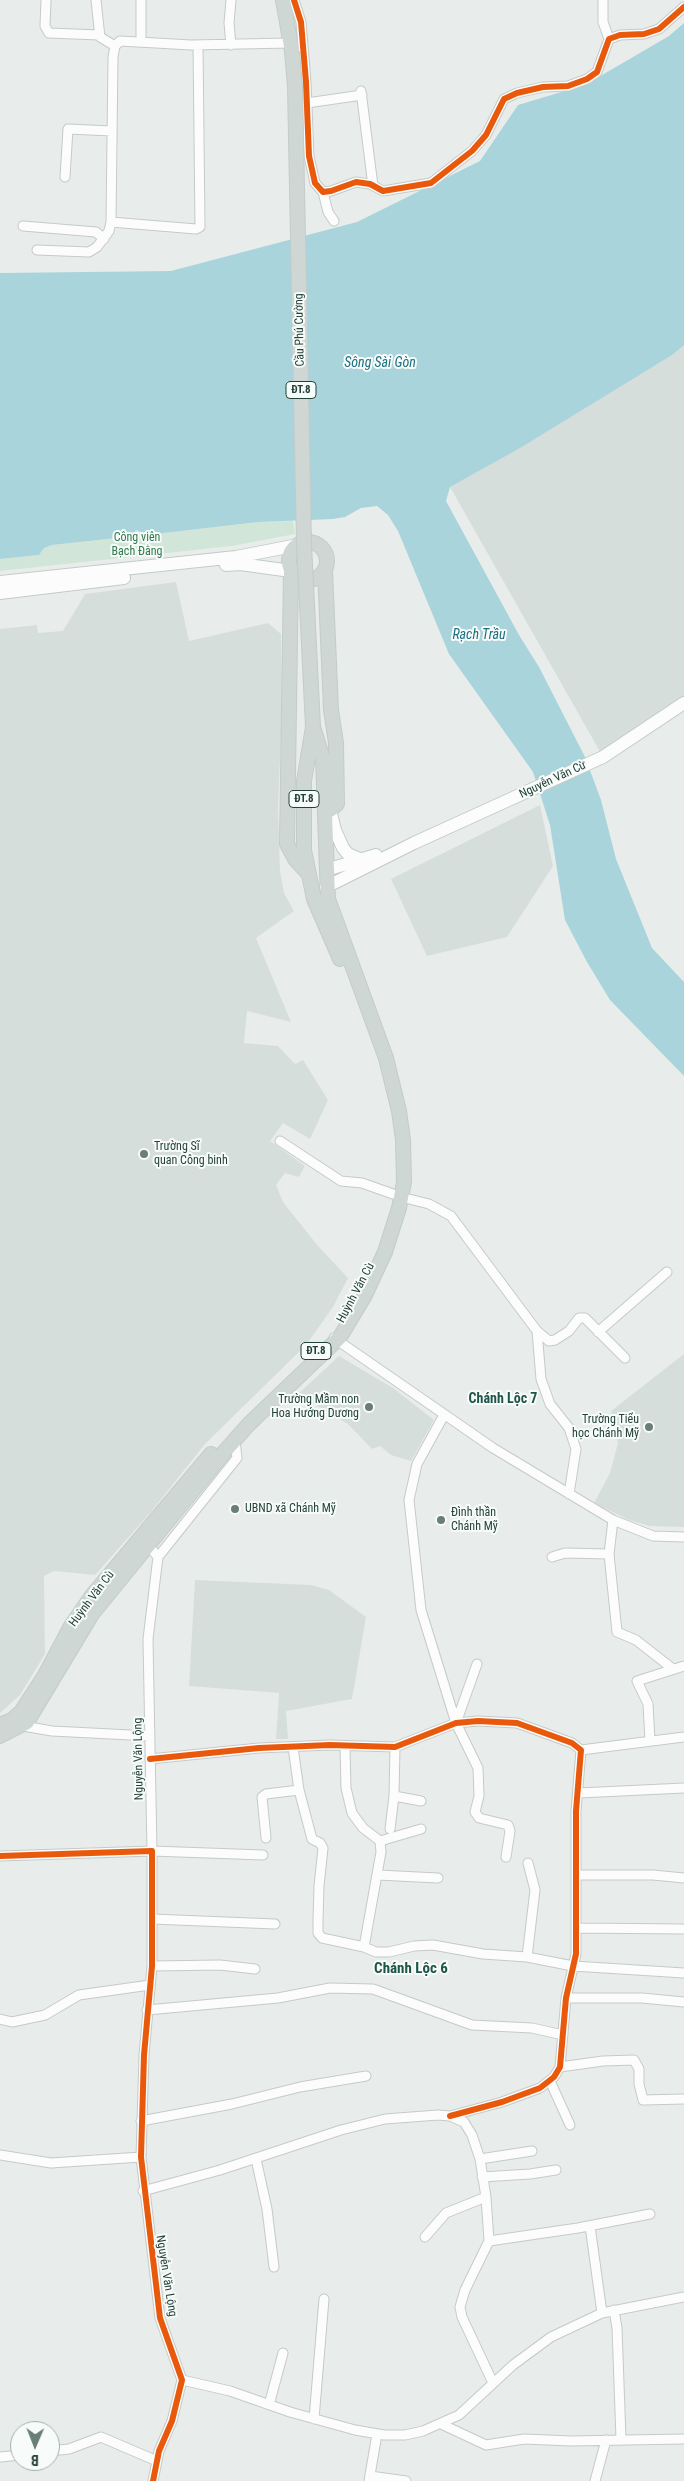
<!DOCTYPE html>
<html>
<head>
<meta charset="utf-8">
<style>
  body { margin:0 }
  #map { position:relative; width:684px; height:2481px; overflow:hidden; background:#e8edeb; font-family:"Roboto Condensed",sans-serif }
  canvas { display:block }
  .north { position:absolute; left:10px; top:2421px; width:50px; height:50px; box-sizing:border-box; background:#f7fbf9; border:1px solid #a3b1ad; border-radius:50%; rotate:181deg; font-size:14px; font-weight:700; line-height:20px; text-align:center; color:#24423a }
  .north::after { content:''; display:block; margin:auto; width:18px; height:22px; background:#697e78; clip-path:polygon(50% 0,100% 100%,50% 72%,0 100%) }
</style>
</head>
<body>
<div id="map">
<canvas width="684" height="2481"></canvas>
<div class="north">B</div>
</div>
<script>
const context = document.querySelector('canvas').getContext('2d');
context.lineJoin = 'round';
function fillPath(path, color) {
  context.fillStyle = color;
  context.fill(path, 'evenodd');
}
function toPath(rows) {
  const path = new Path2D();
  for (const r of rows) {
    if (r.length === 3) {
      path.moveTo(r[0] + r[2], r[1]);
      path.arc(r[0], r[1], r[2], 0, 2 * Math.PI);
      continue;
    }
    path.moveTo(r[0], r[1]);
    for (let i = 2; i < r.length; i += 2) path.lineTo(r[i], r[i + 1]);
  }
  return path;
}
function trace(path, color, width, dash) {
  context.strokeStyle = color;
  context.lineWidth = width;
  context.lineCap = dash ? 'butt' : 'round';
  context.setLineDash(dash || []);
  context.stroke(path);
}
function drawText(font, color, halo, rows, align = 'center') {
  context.font = font + ' "Roboto Condensed",sans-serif';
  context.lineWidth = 4;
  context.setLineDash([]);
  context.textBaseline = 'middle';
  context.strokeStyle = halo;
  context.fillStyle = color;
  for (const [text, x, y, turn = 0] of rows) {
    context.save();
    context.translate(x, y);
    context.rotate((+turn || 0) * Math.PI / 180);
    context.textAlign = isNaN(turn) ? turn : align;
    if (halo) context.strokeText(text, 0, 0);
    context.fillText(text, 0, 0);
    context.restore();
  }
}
fillPath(toPath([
  [684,342,684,705,603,757,450,487],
  [176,582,189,641,268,623,281,634,282,712,278,805,280,871,284,893,294,911,256,938,291,1022,247,1011,244,1043,278,1046,295,1064,303,1060,328,1100,310,1139,283,1123,270,1141,305,1166,299,1177,285,1173,276,1185,283,1202,318,1246,348,1278,333,1307,306,1345,205,1444,151,1512,95,1575,54,1571,44,1576,45,1654,20,1695,0,1713,0,629,37,625,38,633,63,631,85,594],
  [540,805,553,866,507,937,427,956,391,879],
  [684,1354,684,1527,650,1526,629,1520,594,1503,610,1473,618,1443,611,1411],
  [339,1356,393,1388,434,1420,411,1461,391,1455,380,1446,372,1449,348,1424,298,1394],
  [195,1580,311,1585,329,1590,366,1617,352,1699,286,1711,288,1739,276,1739,279,1693,189,1686]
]), '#d6dedb');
fillPath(toPath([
  [293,521,295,534,232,546,0,571,0,559,39,555,44,548,52,545,126,537,137,530,147,535,258,522]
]), '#d1e6d8');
fillPath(toPath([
  [684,23,684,345,672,355,520,448,450,487,446,501,519,635,539,667,585,757,601,800,616,859,652,948,684,982,684,1076,610,1000,587,962,565,920,550,825,533,772,449,654,398,531,388,515,377,506,361,508,345,517,333,519,258,522,147,535,137,530,126,537,52,545,44,548,39,555,0,559,0,273,171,271,357,222,480,161,518,105,585,85,669,36]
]), '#a9d4db');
const street = toPath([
  [46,0,45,26,49,33,99,35],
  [96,0,100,37,115,46],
  [231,0,229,23,231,45],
  [294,0,301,22,306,82,309,156,315,183,323,192,331,191,356,182,370,184,383,191,431,183,472,151,486,135,504,99,517,93,543,87,568,86,587,79,597,72,609,39,620,35,644,34,659,29,684,7],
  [603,0,603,22,609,39],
  [141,42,141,0],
  [361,91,373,186],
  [307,103,362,95],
  [65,177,68,129,112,131],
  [323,192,328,212,334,221],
  [111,222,196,229,200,227,198,45],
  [23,226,96,232,104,239],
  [37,250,89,252,97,247,109,231,111,222,113,57,115,46,120,41,191,45,290,43],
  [280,1141,341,1181,362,1183,393,1194],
  [401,1197,429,1204,451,1216,537,1331,541,1379,550,1404,569,1428,576,1449,569,1494],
  [537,1331,549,1341,555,1340,569,1331,579,1318,585,1318,625,1358],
  [598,1332,667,1272],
  [334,1338,493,1448,613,1520,653,1536,684,1537],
  [444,1415,417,1464,409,1500,421,1610,456,1723],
  [613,1520,609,1554,617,1632,636,1640,673,1669],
  [148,1545,158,1557,148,1639,152,1851,263,1855],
  [158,1557,237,1458,235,1440],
  [552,1557,565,1553,609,1554],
  [477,1664,456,1723,478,1768,479,1796,475,1812,479,1818,508,1825,510,1831,506,1857],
  [23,1726,52,1731,150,1736],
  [650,1741,648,1704,637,1681,684,1666],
  [345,1746,346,1788,352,1813,363,1828,380,1841,381,1852,364,1947],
  [293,1747,299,1790,312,1839,320,1843,323,1848,319,1886,318,1921,318,1933,322,1938,364,1947,376,1952,389,1952,414,1946,433,1945,483,1954,527,1957,573,1966,684,1973],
  [395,1747,394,1796,421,1801],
  [581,1750,684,1737],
  [150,1759,259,1748,330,1745,395,1747,456,1723,478,1721,517,1723,572,1743,581,1750,576,1811,576,1954,566,1998,560,2067,554,2077,540,2088,502,2102,450,2116],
  [579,1793,684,1788],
  [390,1829,394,1796],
  [266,1838,262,1797,266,1794,299,1790],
  [380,1841,421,1829],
  [0,1856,152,1851,152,1966,144,2055,141,2157,160,2318,182,2380,172,2421,159,2451,153,2481],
  [378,1875,438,1878],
  [577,1875,653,1875,684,1878],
  [152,1919,275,1924],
  [577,1928,684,1929],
  [527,1957,535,1890,528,1863],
  [152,1966,220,1965,255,1969],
  [566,1998,642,1998,684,2002],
  [147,2010,278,1998,330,1988,373,1989,472,2025,532,2028,563,2035],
  [0,2019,12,2022,45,2015,79,1995,150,1985],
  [560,2067,603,2061,634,2060,639,2069,639,2084,643,2100,684,2099],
  [550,2081,570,2125],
  [141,2121,232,2104,300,2087,366,2076],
  [0,2155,51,2163,141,2157],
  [256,2159,267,2209,274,2267],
  [480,2159,532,2151],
  [482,2177,530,2174,556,2170],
  [143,2191,220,2170,341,2130,385,2119,438,2115,450,2116,464,2122,472,2135,480,2159,486,2197,489,2241,465,2290,460,2307,462,2317,493,2383],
  [590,2226,602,2313],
  [425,2237,446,2213,486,2197],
  [489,2241,578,2228,650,2214],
  [614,2310,617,2328,621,2439],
  [182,2380,230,2391,290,2412,355,2430,384,2435,405,2435,423,2431,459,2415,513,2365,551,2337,602,2313,684,2297],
  [269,2405,283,2353],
  [314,2419,324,2299],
  [441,2424,486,2445,524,2439,571,2441,684,2439],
  [50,2451,69,2449,101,2437,157,2461],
  [0,2457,20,2455],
  [370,2476,406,2481],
  [369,2481,377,2434],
  [595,2481,606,2440]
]);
const secondary = toPath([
  [226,565,240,564,291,571],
  [0,582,236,557,298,545],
  [0,593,124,578],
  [330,810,335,830,343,848,348,854,362,860],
  [326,870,376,855],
  [326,887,414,843,603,757,684,703]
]);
const primary = toPath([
  [283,0,292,52],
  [308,561,19],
  [325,570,331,710,336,743,337,804,330,810],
  [291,571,287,844,295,859,307,872],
  [313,727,304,781,304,850,314,899,340,959],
  [0,1725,12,1720,21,1712,45,1675,71,1626,91,1597,211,1454],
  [0,1736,27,1722,92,1614,225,1451,249,1424,340,1337,364,1297,385,1252,399,1208,404,1182,403,1140,399,1111,386,1058,328,899,323,759,313,727]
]);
trace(street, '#c5cac8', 11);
trace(secondary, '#c3cbc8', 14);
trace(primary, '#c3ccc9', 16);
trace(street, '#fcfcfc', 9);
trace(secondary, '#fcfcfc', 12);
trace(primary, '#cfd7d5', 14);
const primaryBridge = toPath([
  [292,52,295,86,304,544,313,727]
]);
trace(primaryBridge, '#c3ccc9', 16, []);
trace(primaryBridge, '#cfd7d5', 14);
trace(toPath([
  [294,0,301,22,306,82,309,156,315,183,323,192,331,191,356,182,370,184,383,191,431,183,472,151,486,135,504,99,517,93,543,87,568,86,587,79,597,72,609,39,620,35,644,34,659,29,684,7],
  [150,1759,259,1748,330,1745,395,1747,456,1723,478,1721,517,1723,572,1743,581,1750,576,1811,576,1954,566,1998,560,2067,554,2077,540,2088,502,2102,450,2116],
  [0,1856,152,1851,152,1966,144,2055,141,2157,160,2318,182,2380,172,2421,159,2451,153,2481]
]), '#e8590c', 6);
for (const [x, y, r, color] of [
  [144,1154,5,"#697e78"],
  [369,1407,5,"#697e78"],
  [649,1427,5,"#697e78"],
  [235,1509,5,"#697e78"],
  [441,1520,5,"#697e78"]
]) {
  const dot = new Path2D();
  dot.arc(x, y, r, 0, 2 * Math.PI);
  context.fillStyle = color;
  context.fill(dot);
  trace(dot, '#f7fbf9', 2);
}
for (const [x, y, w] of [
  [301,390,30],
  [304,799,30],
  [316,1351,30]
]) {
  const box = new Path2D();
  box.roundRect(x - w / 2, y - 8.5, w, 17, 4);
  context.fillStyle = '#f7fbf9';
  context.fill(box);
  trace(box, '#24423a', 1);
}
drawText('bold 11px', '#24423a', null, [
  ["ĐT.8",301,390],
  ["ĐT.8",304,799],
  ["ĐT.8",316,1351]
]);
drawText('12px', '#24423a', '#f7fbf9', [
  ["Cầu Phú Cường",300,330,-91],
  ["Nguyễn Văn Cừ",553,780,-25],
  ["Huỳnh Văn Cù",356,1293,-62],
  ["Huỳnh Văn Cù",92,1599,-53],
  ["Nguyễn Văn Lộng",139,1759,-91],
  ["Nguyễn Văn Lộng",166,2276,81]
]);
drawText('12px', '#2d7a4b', '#f7fbf9', [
  ["Công viên",137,538],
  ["Bạch Đằng",137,552]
]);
drawText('12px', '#24423a', '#f7fbf9', [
  ["Trường Sĩ",154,1147],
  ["quan Công binh",154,1161],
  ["Trường Mầm non",359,1400,"right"],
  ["Hoa Hướng Dương",359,1414,"right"],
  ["Trường Tiểu",639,1420,"right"],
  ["học Chánh Mỹ",639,1434,"right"],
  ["UBND xã Chánh Mỹ",245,1509],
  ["Đình thần",451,1513],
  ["Chánh Mỹ",451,1527]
], 'left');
drawText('italic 14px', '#1c6f80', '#f7fbf9', [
  ["Sông Sài Gòn",380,363],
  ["Rạch Trầu",479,635]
]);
drawText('bold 14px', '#1f5548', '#f7fbf9', [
  ["Chánh Lộc 7",503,1399]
]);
drawText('bold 15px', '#1f5548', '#f7fbf9', [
  ["Chánh Lộc 6",411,1969]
]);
</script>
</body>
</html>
